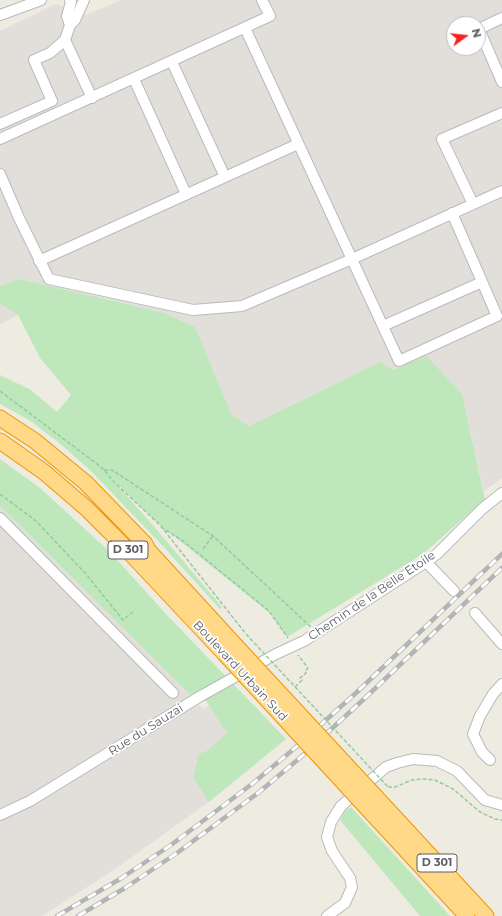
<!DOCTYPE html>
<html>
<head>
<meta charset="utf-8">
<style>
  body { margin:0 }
  #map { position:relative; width:502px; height:916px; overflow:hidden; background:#eeebe1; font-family:Montserrat,sans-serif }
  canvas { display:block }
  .north { position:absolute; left:446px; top:16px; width:40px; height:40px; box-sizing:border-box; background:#fff; border:1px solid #bdbfc1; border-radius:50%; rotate:75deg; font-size:11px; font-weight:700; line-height:16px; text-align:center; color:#5a5f64 }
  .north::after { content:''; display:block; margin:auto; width:14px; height:18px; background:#f6231f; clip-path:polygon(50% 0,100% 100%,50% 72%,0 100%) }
</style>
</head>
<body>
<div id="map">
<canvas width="502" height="916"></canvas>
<div class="north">N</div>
</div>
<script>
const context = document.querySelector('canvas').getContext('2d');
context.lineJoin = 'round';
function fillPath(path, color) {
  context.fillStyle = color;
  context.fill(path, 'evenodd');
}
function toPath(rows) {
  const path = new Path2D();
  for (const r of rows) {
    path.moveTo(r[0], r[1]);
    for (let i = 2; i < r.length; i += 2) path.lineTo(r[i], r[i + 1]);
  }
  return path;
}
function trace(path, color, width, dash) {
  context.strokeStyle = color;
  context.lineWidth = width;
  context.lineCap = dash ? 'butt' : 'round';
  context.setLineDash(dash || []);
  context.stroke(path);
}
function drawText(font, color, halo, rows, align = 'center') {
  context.font = font + ' Montserrat,sans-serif';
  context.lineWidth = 3.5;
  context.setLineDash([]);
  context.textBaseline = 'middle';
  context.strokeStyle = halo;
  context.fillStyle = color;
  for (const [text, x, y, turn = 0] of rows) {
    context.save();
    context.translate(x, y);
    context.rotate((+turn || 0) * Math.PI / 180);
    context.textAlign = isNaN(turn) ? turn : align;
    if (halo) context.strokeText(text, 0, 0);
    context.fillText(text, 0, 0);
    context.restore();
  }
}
fillPath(toPath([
  [121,0,502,0,502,478,484,491,462,394,394,370,380,362,249,426,232,415,195,327,165,313,19,279,0,286,0,31,56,4,86,15],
  [454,24,478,24,478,48,454,48],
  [0,304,18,315,0,324],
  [0,506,203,709,209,705,228,733,257,762,206,804,115,869,42,916,0,916]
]), '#e2ded9');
fillPath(toPath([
  [19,279,165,313,195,327,232,415,249,426,380,362,394,370,426,356,462,394,485,499,423,554,287,637,271,614,160,525,109,476,151,523,222,607,220,609,160,543,91,471,57,441,29,420,0,404,0,375,31,390,57,412,71,395,40,358,18,315,0,304,0,286],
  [0,459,40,488,109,551,166,614,286,739,209,802,193,777,199,754,207,751,227,733,200,692,190,695,0,506],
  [351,807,450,916,420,916,340,820,345,811]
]), '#bee8bc');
const minor = toPath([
  [70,0,71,2,67,16,70,25,75,20,84,0],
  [0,15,41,0],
  [502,18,479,29,502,82],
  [70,25,65,40,92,98],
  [245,28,399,361,497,316,452,213],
  [172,62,225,177],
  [134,79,186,194],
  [0,124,52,101,34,60,50,53,65,40],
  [0,139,270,16,262,0],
  [0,174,19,218,49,279,193,310,242,306,352,259,502,191],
  [473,204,442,139,502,113],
  [39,261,298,144],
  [383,326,482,282],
  [0,518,173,693],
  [426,562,454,591],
  [475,613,502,644],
  [490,760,482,752,473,734,480,716,493,694,502,684],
  [0,815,30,801,199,697,276,654,304,641,426,562,437,554,482,509,502,493],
  [327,916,345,903,352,887,350,878,332,851,327,837,331,822,341,806,386,767,397,763,413,759,437,761,457,771,485,800,502,805]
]);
const highway = toPath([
  [0,418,35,441,86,483,145,544,148,550,236,646],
  [0,441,44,472,86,508,118,540,224,653],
  [388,810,486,916],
  [378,820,467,916]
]);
trace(minor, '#b7bbbf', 12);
trace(highway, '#f09600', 17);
trace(toPath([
  [0,391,97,464,104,470,114,482,160,525,246,634],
  [104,470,112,470,213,536,311,627],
  [0,494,35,520,86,574,123,620,134,611],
  [161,527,183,541,269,611,288,638],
  [203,549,213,536],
  [295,687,302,680,300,678,306,673,305,671,308,668,298,655],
  [388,787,395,787,412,780,424,779,435,780,453,789,480,812,495,819,502,820]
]), '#94caa0', 1.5, [4, 2]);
trace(minor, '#fff', 10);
trace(highway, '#ffd988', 15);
const rail = toPath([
  [57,916,120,879,171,845,252,784,295,748,357,692,502,554],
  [78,916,125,888,177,853,258,793,301,757,364,699,502,568]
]);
trace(rail, '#b3b4b5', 4.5);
trace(rail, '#fff', 3, [9]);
const highwayBridge = toPath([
  [236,646,388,810],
  [224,653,378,820]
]);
trace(highwayBridge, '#f09600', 17, []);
trace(toPath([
  [246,634,388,787]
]), '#94caa0', 1.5, [4, 2]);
trace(highwayBridge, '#ffd988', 15);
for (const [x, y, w] of [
  [128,550,40],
  [437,863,40]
]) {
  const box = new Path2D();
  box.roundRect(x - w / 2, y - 9, w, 18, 3);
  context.fillStyle = '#fff';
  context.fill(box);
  trace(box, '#5a5f64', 1);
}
drawText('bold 11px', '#5a5f64', null, [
  ["D 301",128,550],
  ["D 301",437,863]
]);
drawText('12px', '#5a5f64', '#fff', [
  ["Chemin de la Belle Etoile",372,596,-34],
  ["Boulevard Urbain Sud",240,671,47],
  ["Rue du Sauzai",146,730,-32]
]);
</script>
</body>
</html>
